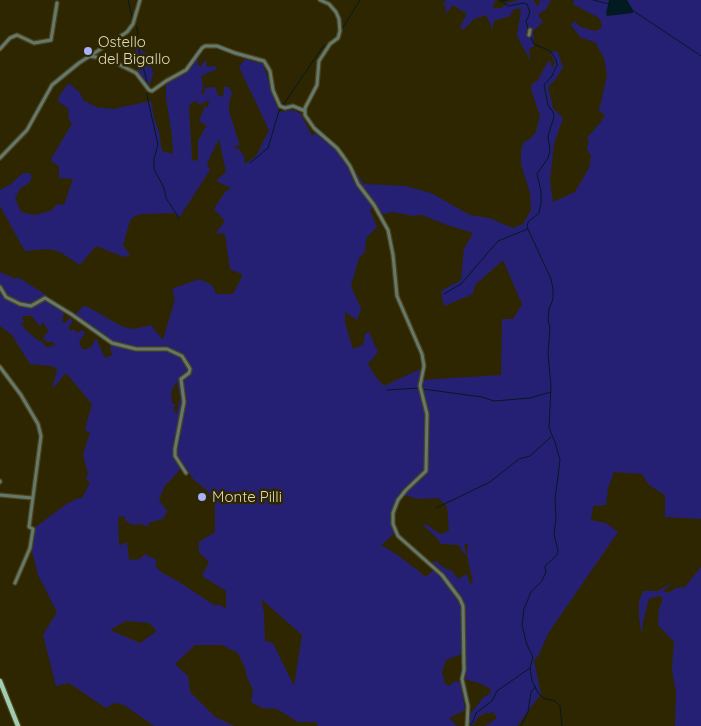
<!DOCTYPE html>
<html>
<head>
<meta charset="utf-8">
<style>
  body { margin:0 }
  canvas { display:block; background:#2e2600 }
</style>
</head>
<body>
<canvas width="701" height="726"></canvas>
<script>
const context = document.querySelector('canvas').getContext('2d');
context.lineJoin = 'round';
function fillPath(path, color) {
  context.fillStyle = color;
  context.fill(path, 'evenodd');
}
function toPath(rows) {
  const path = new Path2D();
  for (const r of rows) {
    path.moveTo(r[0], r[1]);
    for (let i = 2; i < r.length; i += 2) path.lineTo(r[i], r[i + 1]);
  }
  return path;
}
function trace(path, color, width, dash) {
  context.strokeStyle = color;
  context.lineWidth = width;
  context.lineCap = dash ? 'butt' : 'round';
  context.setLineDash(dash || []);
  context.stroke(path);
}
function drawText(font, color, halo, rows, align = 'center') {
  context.font = font + ' Quicksand,sans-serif';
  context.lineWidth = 5;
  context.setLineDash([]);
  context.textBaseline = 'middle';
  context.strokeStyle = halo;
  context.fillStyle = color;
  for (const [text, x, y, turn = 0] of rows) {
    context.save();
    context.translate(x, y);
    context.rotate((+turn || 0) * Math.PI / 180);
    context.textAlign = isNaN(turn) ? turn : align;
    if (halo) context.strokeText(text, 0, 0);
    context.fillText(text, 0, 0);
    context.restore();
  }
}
fillPath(toPath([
  [447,0,497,0,494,2,493,8,502,8,507,3,519,0,533,0,538,7,540,0,551,0,546,9,538,15,543,22,533,31,534,46,529,49,530,60,517,36,521,9,514,9,510,16,494,21,492,30,491,26,486,15,474,19,463,30,460,27,467,14,453,5,445,14,446,6,442,4],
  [574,0,701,0,701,519,665,517,665,495,649,485,642,474,614,472,608,488,606,505,593,506,591,520,606,523,618,532,549,632,538,656,534,660,541,694,517,726,485,726,497,718,493,712,488,714,487,712,477,718,474,724,469,726,468,717,483,698,490,693,491,689,479,683,464,679,466,661,464,653,446,660,442,672,445,684,449,686,455,681,461,683,465,710,449,718,457,726,318,726,316,722,298,722,277,709,262,708,251,702,253,690,247,677,245,668,238,653,222,645,195,645,175,664,188,676,190,692,215,717,234,726,154,726,124,705,114,703,106,708,69,683,56,686,43,635,57,612,38,575,32,551,33,529,68,503,79,498,82,498,86,491,90,482,86,480,88,474,83,454,90,433,85,430,92,404,66,373,54,387,52,388,57,371,56,368,51,366,30,364,12,335,0,326,0,272,16,279,18,277,46,295,50,301,51,305,64,312,62,321,65,323,70,318,73,321,68,328,71,331,73,329,78,333,81,330,84,331,85,333,79,342,82,349,87,349,91,347,96,338,105,358,112,355,110,347,114,344,74,316,83,306,88,307,123,327,134,329,151,325,163,340,175,299,172,289,199,279,212,285,216,294,233,294,243,275,230,269,225,234,216,233,225,221,214,209,225,192,231,188,216,181,226,172,219,139,207,163,210,170,179,218,174,213,141,214,133,217,130,221,123,245,130,255,124,257,96,246,80,265,60,252,49,249,25,251,0,206,0,190,11,184,23,173,29,173,32,176,30,182,20,189,15,198,21,212,35,215,52,210,57,204,64,205,73,179,59,178,59,166,52,162,51,159,72,124,68,118,69,114,68,108,60,103,58,98,67,85,70,84,80,93,83,100,96,107,113,109,151,101,154,118,159,132,162,151,173,154,172,137,166,97,166,81,186,70,201,52,197,63,198,65,201,67,204,61,206,61,207,67,216,66,217,69,201,76,203,86,201,95,204,94,205,88,215,87,218,95,223,97,224,87,229,87,232,93,229,103,229,111,240,146,236,145,235,148,239,149,244,156,245,164,256,156,269,130,239,67,245,59,263,64,279,112,293,110,301,114,312,136,317,132,333,147,344,160,350,163,364,184,405,186,431,193,470,215,489,218,513,228,523,224,531,210,530,193,521,164,521,150,524,142,530,139,536,132,540,116,531,89,532,84,538,80,548,61,551,62,551,66,553,68,555,61,550,54,554,51,558,52,563,68,555,80,548,87,553,108,563,118,554,144,550,180,553,202,575,192,589,168,591,156,587,149,589,141,587,138,601,122,605,115,599,111,607,75,604,58,595,42,581,38,571,25,575,21,580,27,595,31,602,28,601,23,599,18,573,4],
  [209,100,208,108,205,106,199,121,207,126,203,131,201,137,198,139,198,159,196,161,192,160,189,107,192,102,196,101,199,105],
  [375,206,380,215,393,212,412,216,422,215,447,225,473,233,464,249,461,280,441,291,444,306,473,294,475,285,503,260,522,304,513,319,502,319,501,375,421,380,424,372,418,370,384,386,375,376,368,364,378,352,369,332,365,334,363,345,353,349,345,323,345,312,357,320,361,309,351,286,359,258,365,252,366,238,377,227,370,210],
  [22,316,32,316,40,327,43,322,49,332,44,335,45,337,43,338,47,342,53,342,55,345,50,347,46,347,42,341,39,341,28,332,20,323,24,323],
  [177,381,180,397,177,414,175,412,173,408,176,406,172,402,171,392],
  [184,465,193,479,208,491,215,505,215,532,199,542,199,552,209,562,202,576,226,591,226,609,221,605,214,605,176,580,164,574,156,567,156,560,145,554,140,559,129,560,127,542,119,546,118,517,124,516,125,520,133,525,141,524,149,527,148,523,163,519,167,511,159,500,164,487],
  [403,495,420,499,438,498,447,506,449,530,445,533,440,534,427,525,422,524,438,539,441,544,459,545,463,553,466,554,464,545,468,543,467,556,473,582,470,584,467,574,458,579,452,571,443,567,436,561,431,563,437,566,426,577,399,556,381,545,394,534,393,520,397,503],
  [261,599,302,635,294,686,273,643,265,641,264,613],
  [126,621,149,623,157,631,140,643,110,630],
  [140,47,143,52,147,53,153,73,151,81,148,86,139,76,137,70,135,55,136,49],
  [701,567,701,726,675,726,676,692,672,670,674,642,658,625,659,609,663,598,658,596,649,599,642,626,643,631,641,631,639,618,639,602,643,591,658,591,674,582,663,591,669,593,676,588,685,587]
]), '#262074');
fillPath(toPath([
  [609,0,627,0,633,10,633,13,607,16,606,13]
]), '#021a21');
trace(toPath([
  [128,0,133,21],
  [499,0,509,6,523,3,527,4,530,12,526,22,529,32],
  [593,0,609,4],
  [501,1,508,0],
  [632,10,701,56],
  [135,24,137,27,139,51,148,86],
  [342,29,360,0],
  [530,35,534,44,550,51,556,59,557,65,552,76,544,85,548,105,553,112,554,117,548,136,550,151,548,158,537,174,541,191,541,202,539,213,528,222,527,227,551,279,553,289,553,299,549,309,548,320,550,328,548,354,551,386,549,428,555,442,560,460,555,499,556,518,554,535,558,550,557,555,545,566,546,572,542,581,531,592,524,609,522,625,527,645,533,657,530,668,532,681,538,693,543,698,555,701,560,706,562,726],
  [148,90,147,96,158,144,154,159,154,169,164,188,166,198,179,218],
  [250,163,268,148,279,111,322,48,337,37],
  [444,294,461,284,498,241,528,229],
  [423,389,482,397,494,401,530,398,551,392],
  [387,390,419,388],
  [436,508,490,482,519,459,530,456,551,437],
  [469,726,473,722,476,713,492,701,497,691,530,668],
  [521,726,528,712,531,692,535,687]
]), '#021a21', 1);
const minor = toPath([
  [320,0,329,4,336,12,339,19,340,31,338,38,330,44,319,61,317,85,305,108,305,115,314,128,337,148,343,156,350,166,358,184,374,205,388,230,393,255,397,296,422,354,424,366,420,386,427,414,426,471,406,490,398,500,393,513,393,524,398,536,442,575,460,599,463,606,464,670,462,679,468,706,467,726],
  [529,35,530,30],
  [0,49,10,38,17,35,34,43,51,40,57,3],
  [89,56,108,59,136,73,149,90,152,91,166,81,186,70,202,48,205,46,217,46,235,53,264,61,270,71,273,90,280,106,285,108,293,106,305,111],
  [0,158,27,130,52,85,79,63,127,32,133,24,140,0],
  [0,287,6,297,20,304,31,306,45,298,71,314,112,343,136,349,167,349,182,356,190,369,189,373,181,379,184,402,175,449,175,456,186,473],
  [0,367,21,395,38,424,41,436,29,527,33,529,30,548,15,583],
  [0,481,0,482],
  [0,495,32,498]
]);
const major = toPath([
  [0,681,18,726]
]);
trace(minor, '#4a431f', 5.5);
trace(major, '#4a431f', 7);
trace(minor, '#64786b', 3);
trace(major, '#a0ccb1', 4.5);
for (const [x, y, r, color] of [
  [88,51,5,"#a7b1fc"],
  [202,497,5,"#a7b1fc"]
]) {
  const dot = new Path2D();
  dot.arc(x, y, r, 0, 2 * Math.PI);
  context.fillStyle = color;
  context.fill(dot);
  trace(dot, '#2e2600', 2);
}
drawText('15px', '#dfdac0', '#2e2600', [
  ["Ostello",98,42],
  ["del Bigallo",98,59],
  ["Monte Pilli",212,497]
], 'left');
</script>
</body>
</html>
